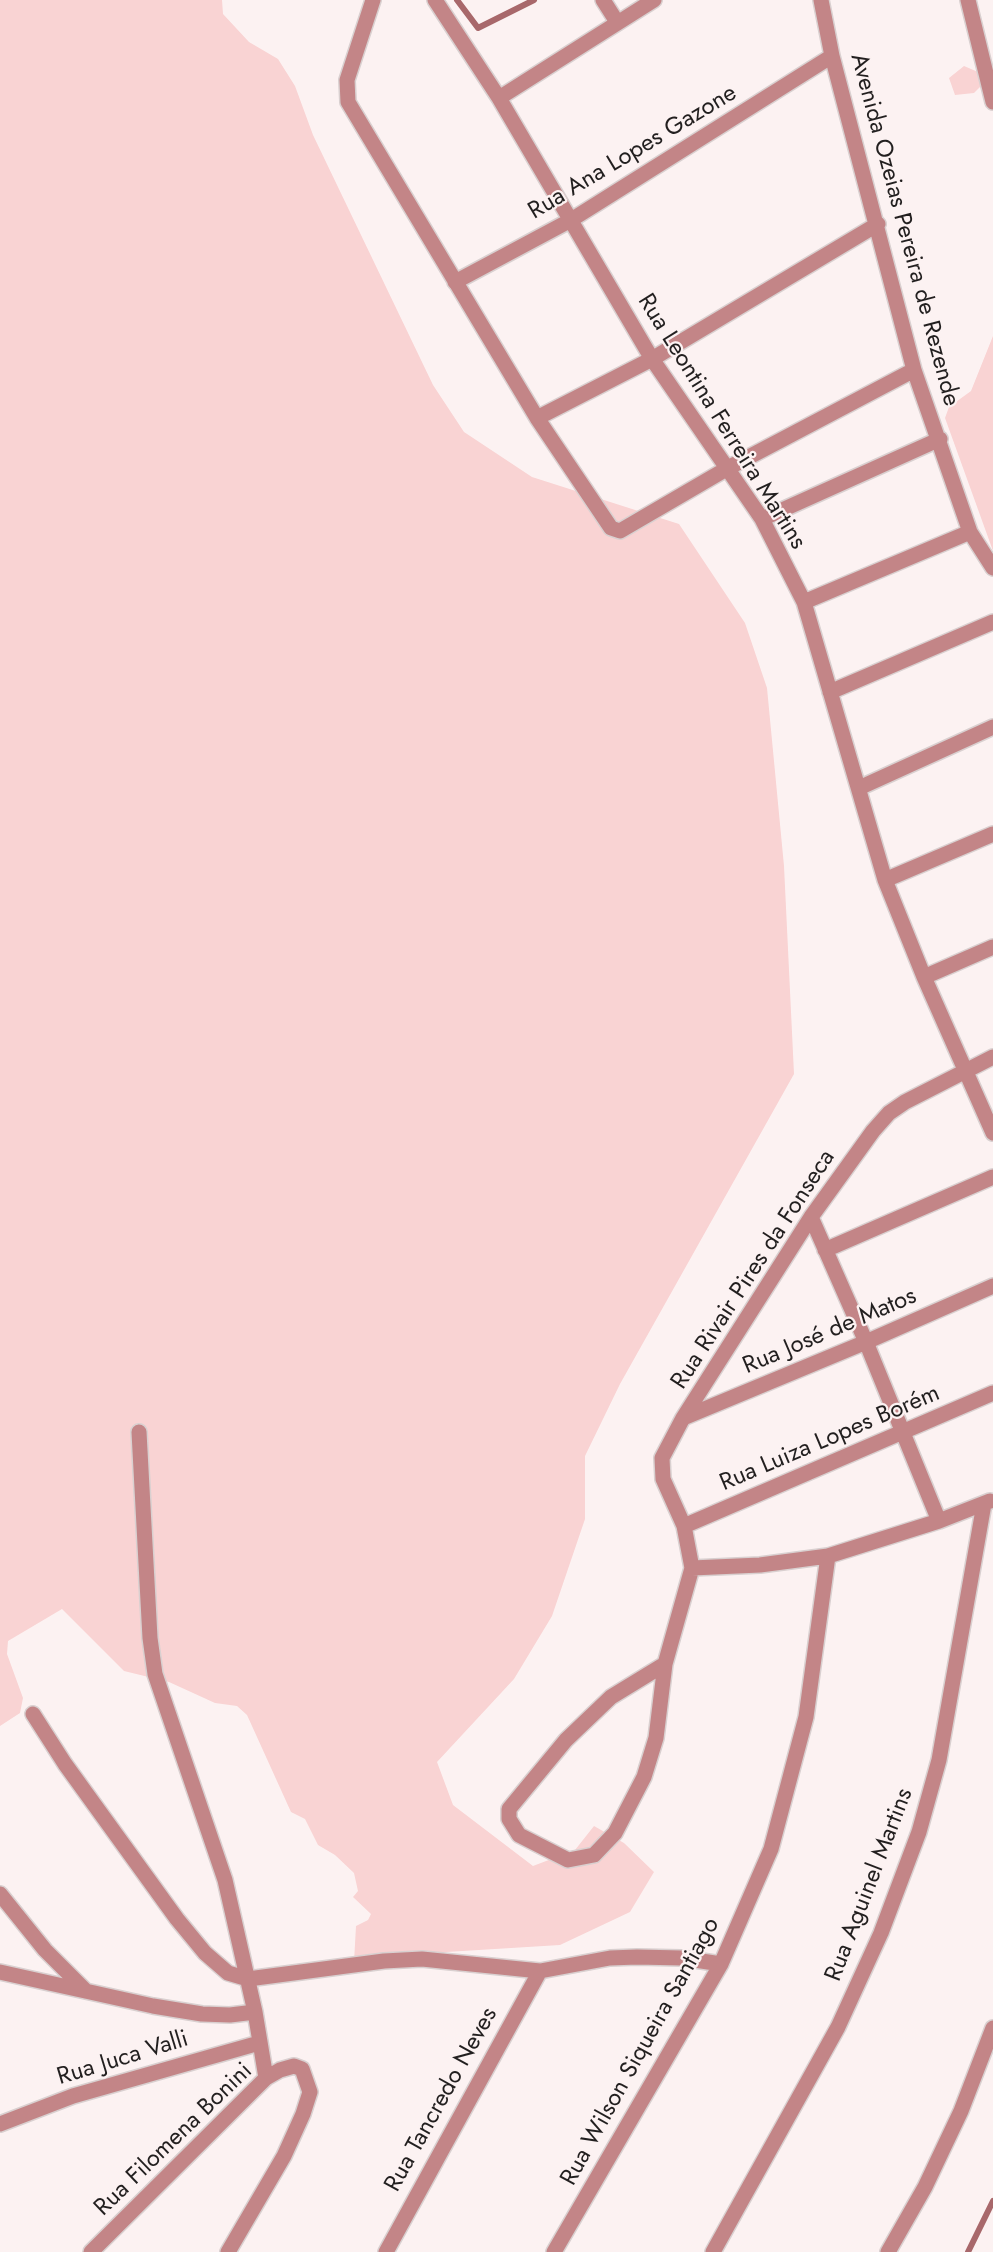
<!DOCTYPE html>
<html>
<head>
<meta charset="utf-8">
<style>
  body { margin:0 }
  canvas { display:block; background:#fcf2f2 }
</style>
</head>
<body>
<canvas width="993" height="2252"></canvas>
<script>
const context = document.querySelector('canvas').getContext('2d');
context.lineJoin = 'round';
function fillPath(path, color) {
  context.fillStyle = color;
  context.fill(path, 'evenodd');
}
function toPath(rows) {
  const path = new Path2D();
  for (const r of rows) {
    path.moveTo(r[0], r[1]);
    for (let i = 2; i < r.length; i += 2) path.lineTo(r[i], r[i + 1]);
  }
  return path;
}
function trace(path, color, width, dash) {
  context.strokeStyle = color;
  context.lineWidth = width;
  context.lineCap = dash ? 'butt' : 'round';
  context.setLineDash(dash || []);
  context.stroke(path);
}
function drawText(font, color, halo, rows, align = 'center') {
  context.font = font + ' Jost,sans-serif';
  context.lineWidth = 4.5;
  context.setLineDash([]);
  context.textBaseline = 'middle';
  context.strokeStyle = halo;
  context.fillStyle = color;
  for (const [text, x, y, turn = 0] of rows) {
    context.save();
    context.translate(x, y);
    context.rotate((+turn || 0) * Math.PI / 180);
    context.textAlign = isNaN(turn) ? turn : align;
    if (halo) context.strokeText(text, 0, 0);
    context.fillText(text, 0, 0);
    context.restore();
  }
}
fillPath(toPath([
  [0,0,222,0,223,14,249,42,278,59,295,86,313,135,433,385,464,432,532,477,679,524,745,623,767,688,784,866,794,1074,620,1384,585,1456,585,1519,552,1616,514,1679,437,1762,453,1805,533,1866,575,1850,594,1826,624,1843,654,1872,630,1912,560,1945,430,1953,354,1962,356,1926,368,1920,371,1914,353,1897,358,1891,354,1873,335,1855,318,1845,305,1819,291,1812,247,1715,237,1706,215,1703,169,1682,124,1671,62,1609,8,1641,7,1654,23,1698,20,1713,0,1726],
  [964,66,978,72,982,85,974,93,955,95,949,78],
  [993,336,993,551,945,418,949,407,971,391]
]), '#f9d3d3');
trace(toPath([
  [457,0,478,28,534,0],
  [968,2252,993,2201]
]), '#a8686b', 6);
const minor = toPath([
  [373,0,347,80,348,102,537,418,611,528,620,531,728,468,914,370],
  [435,0,499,98,652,359,762,519,804,602,885,880,924,977,993,1133],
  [603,0,617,22],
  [821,0,832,56,914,370,970,532,993,568],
  [968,0,993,102],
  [499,98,654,0],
  [455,282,571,220,832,56],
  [537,418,652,359,878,224],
  [762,519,940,439],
  [804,602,970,532],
  [830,692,993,622],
  [859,788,993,727],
  [885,880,993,834],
  [924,977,993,947],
  [811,1217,866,1342,939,1521],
  [825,1250,993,1177],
  [683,1418,866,1342,993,1286],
  [139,1432,150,1638,155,1674,225,1880,255,2012,266,2078],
  [684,1526,993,1393],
  [692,1568,760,1565,828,1556,939,1521,990,1501],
  [665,1664,611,1697,566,1740,509,1809,509,1819,519,1835,568,1860,594,1855,615,1833,644,1777,656,1738,665,1664,692,1568,684,1526,663,1479,662,1458,683,1418,811,1217,873,1131,889,1113,905,1102,993,1057],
  [33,1714,65,1764,177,1919,205,1953,228,1973,248,1979,384,1961,422,1959,540,1971,610,1958,637,1957,682,1958,721,1964],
  [0,1894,45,1950,86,1991],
  [0,1972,153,2006,202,2014,230,2015,255,2012],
  [0,2124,73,2096,259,2043],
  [91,2252,266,2078,280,2070,294,2066,302,2069,310,2092,303,2114,284,2156,228,2252],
  [386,2252,540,1971],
  [554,2252,721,1964,771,1849,806,1717,828,1556],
  [713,2252,838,2027,881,1933,919,1832,939,1760,984,1504],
  [888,2252,925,2187,961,2111,993,2028]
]);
trace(minor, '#d9d0d0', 18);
trace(minor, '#c38587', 15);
drawText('24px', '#221f1f', '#fcf2f2', [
  ["Rua Ana Lopes Gazone",633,153,-31],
  ["Avenida Ozeias Pereira de Rezende",904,230,75],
  ["Rua Leontina Ferreira Martins",721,422,58],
  ["Rua Rivair Pires da Fonseca",754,1270,-57],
  ["Rua José de Matos",830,1332,-23],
  ["Rua Luiza Lopes Borém",830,1439,-23],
  ["Rua Aguinel Martins",870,1885,-69],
  ["Rua Wilson Siqueira Santiago",641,2052,-61],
  ["Rua Juca Valli",123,2059,-17],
  ["Rua Tancredo Neves",442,2100,-61],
  ["Rua Filomena Bonini",174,2140,-44]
]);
</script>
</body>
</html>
